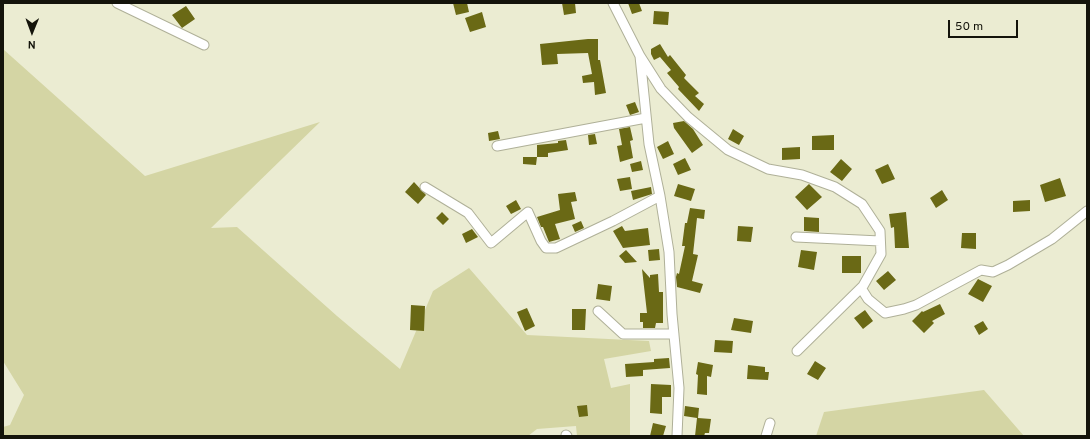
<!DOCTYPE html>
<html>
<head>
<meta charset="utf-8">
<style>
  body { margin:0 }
  #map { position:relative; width:1090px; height:439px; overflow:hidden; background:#ebecd2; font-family:Overpass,sans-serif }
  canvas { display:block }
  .frame { position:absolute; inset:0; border:4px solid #14140b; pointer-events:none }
  .north { position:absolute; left:12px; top:12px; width:40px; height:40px; -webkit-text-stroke:3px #ebecd2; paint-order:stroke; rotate:181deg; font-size:11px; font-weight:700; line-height:16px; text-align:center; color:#14140b }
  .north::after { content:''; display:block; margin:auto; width:14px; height:18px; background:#14140b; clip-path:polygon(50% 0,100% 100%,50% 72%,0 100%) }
  .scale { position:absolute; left:948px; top:20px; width:70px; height:18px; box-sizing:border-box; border:2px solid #14140b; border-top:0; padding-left:5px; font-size:12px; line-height:14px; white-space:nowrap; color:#14140b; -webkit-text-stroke:3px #ebecd2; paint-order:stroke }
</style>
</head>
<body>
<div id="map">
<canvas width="1090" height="439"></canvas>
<div class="frame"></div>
<div class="north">N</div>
<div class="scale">50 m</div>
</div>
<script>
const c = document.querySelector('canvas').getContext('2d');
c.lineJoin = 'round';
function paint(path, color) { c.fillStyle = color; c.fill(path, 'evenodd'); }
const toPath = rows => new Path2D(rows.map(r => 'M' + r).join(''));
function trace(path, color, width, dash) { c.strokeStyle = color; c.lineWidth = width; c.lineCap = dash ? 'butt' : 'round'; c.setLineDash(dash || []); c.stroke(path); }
paint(toPath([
  [3,49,145,176,320,122,211,228,237,227,337,316,400,369,433,291,469,268,527,335,649,341,651,351,604,359,611,388,630,384,630,436,577,436,576,426,537,429,528,436,3,436,3,427,10,425,24,395,3,361],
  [984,390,1024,436,816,436,824,412]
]), '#d4d5a4');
paint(toPath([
  [453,3,467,3,469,12,456,15],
  [562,3,575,3,576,13,564,15],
  [628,3,639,3,642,11,632,14],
  [186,6,195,19,182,28,172,15],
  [654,11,669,12,668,25,653,24],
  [482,12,486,27,470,32,465,18],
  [588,39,598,39,598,60,600,60,606,93,595,95,594,82,583,83,582,76,592,74,588,53,557,54,558,64,542,65,540,44],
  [660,44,668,57,670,55,686,75,684,78,699,93,695,96,704,104,699,111,678,89,679,87,667,73,671,70,660,57,654,60,651,54,651,49],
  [635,102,639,112,630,115,626,105],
  [684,121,693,129,703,145,692,153,674,128,673,123],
  [630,127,633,140,630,141,633,158,620,162,617,146,622,145,619,129],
  [733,129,744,136,739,145,728,139],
  [498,131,500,139,489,141,488,133],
  [595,134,597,144,589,145,588,135],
  [834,135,834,150,812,150,812,136],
  [566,140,568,150,548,153,548,157,537,157,537,145,558,143,558,141],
  [668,141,674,154,663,159,657,147],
  [800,147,800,159,782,160,782,148],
  [523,157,537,157,536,165,523,164],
  [685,158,691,170,678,175,673,164],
  [841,159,852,169,842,181,830,172],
  [641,161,643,170,632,172,630,164],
  [888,164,895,179,882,184,875,170],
  [630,177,632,189,620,191,617,179],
  [1060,178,1066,196,1045,202,1040,185],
  [414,182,426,195,418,204,405,192],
  [678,184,695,189,691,201,674,196],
  [809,184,822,197,807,210,795,197],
  [651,187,652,194,633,200,631,191],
  [942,190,948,200,936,208,930,198],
  [575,192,577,201,571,202,575,219,555,224,560,239,549,242,543,227,541,227,537,217,560,210,558,194],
  [516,200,521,209,511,214,506,206],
  [1030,200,1030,211,1013,212,1013,201],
  [690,208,705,210,704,219,697,218,693,254,698,255,692,281,703,284,700,293,677,287,676,277,677,273,679,274,685,246,682,246,685,223,687,223],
  [442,212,449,219,443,225,436,218],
  [906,212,909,248,895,248,894,227,891,228,889,214],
  [804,217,819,218,819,232,804,231],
  [581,221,584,228,575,232,572,225],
  [622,226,625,231,648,228,650,245,623,248,613,231],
  [738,226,753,227,751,242,737,241],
  [472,229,478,237,466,243,462,234],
  [962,233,976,233,976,249,961,248],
  [659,249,660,260,649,261,648,250],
  [626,250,637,262,625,263,619,256],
  [801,250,817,252,814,270,798,267],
  [842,256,861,256,861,273,842,273],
  [642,269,650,278,650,275,658,274,659,292,663,292,663,323,656,323,655,328,643,328,643,322,640,322,640,313,647,313],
  [888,271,896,280,884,290,876,281],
  [978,279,992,286,983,302,968,294],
  [598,284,612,286,610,301,596,299],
  [940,304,945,314,932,321,934,323,924,333,912,321,922,311,923,312],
  [411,305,425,306,424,331,410,330],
  [527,308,535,326,525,331,517,312],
  [572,309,586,309,585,330,572,330],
  [865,310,873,321,863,329,854,318],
  [734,318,753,321,751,333,731,330],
  [983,321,988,329,979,335,974,326],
  [715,340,733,341,732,353,714,352],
  [669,358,670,368,643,370,643,376,626,377,625,364,654,362,654,359],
  [815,361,826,368,818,380,807,374],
  [698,362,713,365,711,377,707,376,707,395,697,394,698,375,696,374],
  [748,365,765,367,765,372,769,372,768,380,747,379],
  [651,384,671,385,671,397,662,397,662,414,650,413],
  [587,405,588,416,579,417,577,406],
  [685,406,699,408,698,418,711,419,709,433,705,433,704,436,695,436,697,418,684,416],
  [653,423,666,426,663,436,650,436]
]), '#6a6915');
const street = toPath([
  [117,3,204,45],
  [613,3,640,56,649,144,660,196,669,252,672,314,679,388,677,436],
  [640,56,661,89,688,117,728,150,768,169,802,175,835,187,862,204,880,231,881,254,863,286,797,351],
  [497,146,646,118],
  [425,187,468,213,491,243,528,212,541,241,546,248,556,248,613,221,660,196],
  [796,237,880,241],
  [861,288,868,299,885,313,904,309,916,305,981,270,993,272,1008,265,1052,239,1087,211],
  [598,311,623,334,674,334],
  [566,435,567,436],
  [766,436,770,423]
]);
trace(street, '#afb098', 11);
trace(street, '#fff', 9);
</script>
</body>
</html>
